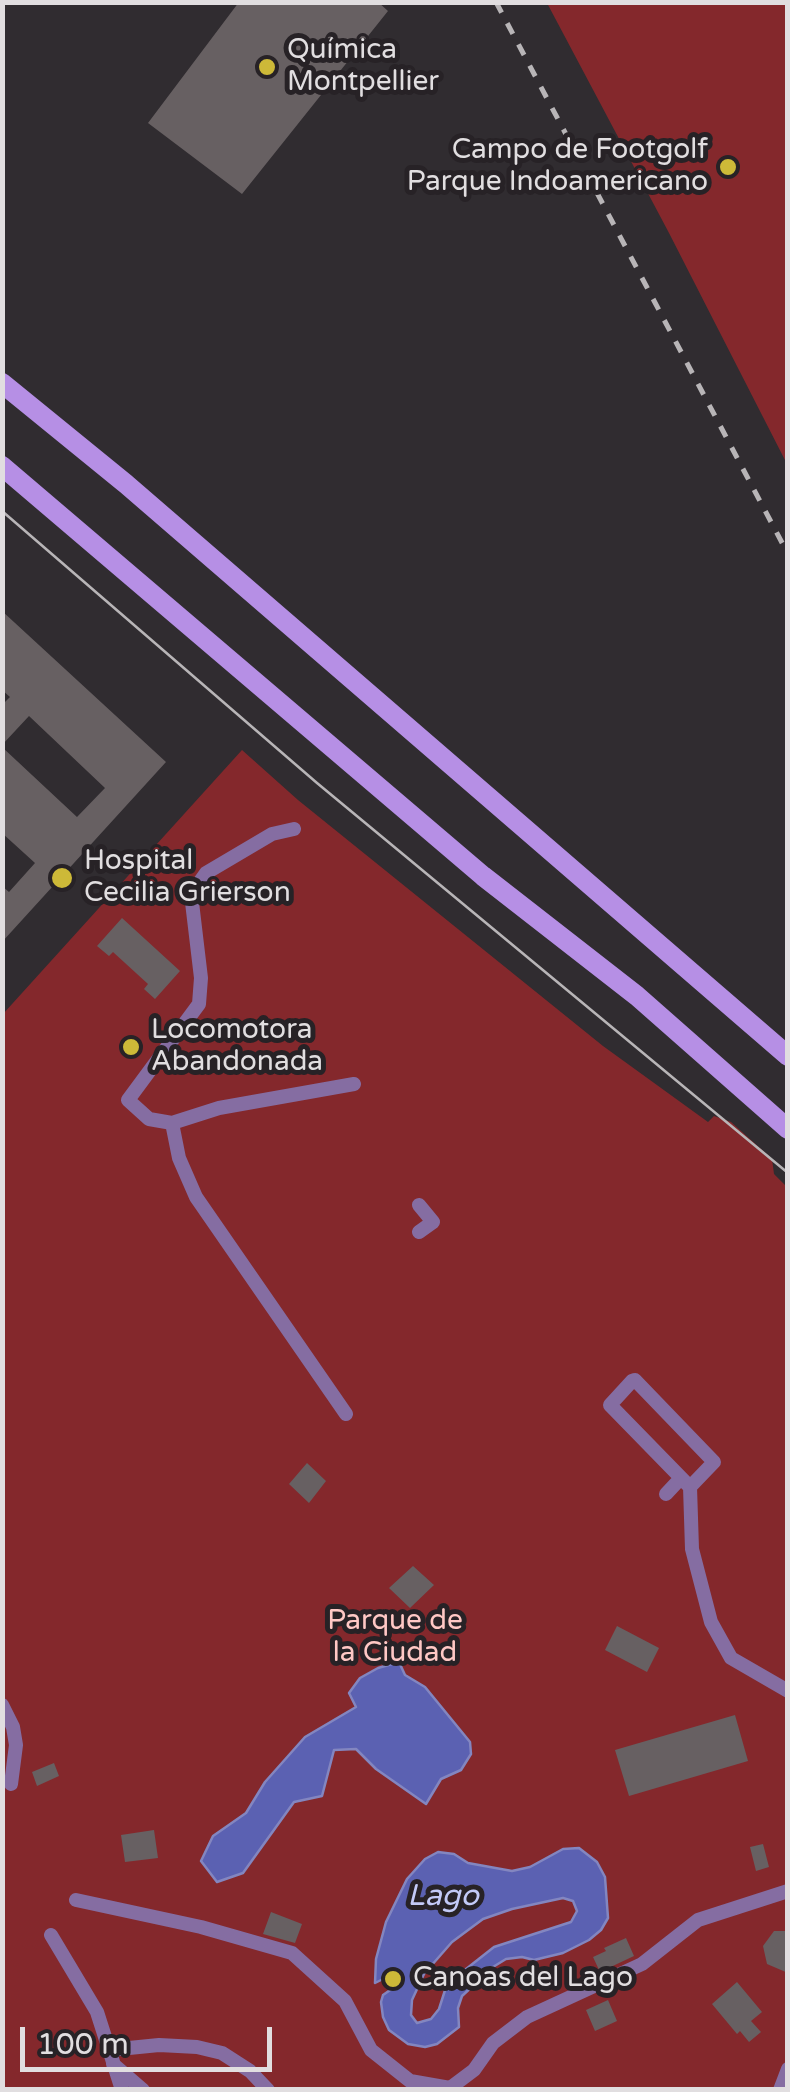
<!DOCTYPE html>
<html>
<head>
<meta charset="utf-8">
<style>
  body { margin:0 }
  #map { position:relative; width:790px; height:2092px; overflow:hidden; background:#302c30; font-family:"Varela Round",sans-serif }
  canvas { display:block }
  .frame { position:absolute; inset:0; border:5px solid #e1dee0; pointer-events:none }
  .scale { position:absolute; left:20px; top:2027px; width:252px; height:45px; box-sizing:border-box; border:5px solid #e1dee0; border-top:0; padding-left:12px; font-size:30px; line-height:35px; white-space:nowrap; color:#e1dee0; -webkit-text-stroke:8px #272226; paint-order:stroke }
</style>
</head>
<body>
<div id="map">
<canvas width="790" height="2092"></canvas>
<div class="frame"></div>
<div class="scale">100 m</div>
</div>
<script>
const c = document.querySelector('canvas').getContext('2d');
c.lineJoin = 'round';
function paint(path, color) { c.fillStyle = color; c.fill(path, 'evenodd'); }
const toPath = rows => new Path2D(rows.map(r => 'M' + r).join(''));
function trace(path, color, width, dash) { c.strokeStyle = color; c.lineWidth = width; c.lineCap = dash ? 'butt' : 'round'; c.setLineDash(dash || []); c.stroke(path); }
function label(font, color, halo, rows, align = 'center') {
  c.font = font + ' "Varela Round",sans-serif'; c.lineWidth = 10; c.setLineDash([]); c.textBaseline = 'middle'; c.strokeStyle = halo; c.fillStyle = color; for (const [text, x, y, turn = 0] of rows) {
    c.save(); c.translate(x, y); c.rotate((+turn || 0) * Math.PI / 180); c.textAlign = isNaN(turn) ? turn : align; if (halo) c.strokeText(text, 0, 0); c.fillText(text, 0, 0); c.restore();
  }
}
paint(toPath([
  [547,3,787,3,787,464,669,233],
  [242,750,298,800,603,1046,708,1122,714,1116,731,1122,772,1159,774,1174,787,1187,787,2089,3,2089,3,1014]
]), '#84282c');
const water = toPath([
  [399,1662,405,1675,425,1687,470,1742,471,1754,461,1770,441,1779,426,1804,376,1769,356,1749,334,1750,322,1796,294,1802,243,1873,217,1882,201,1861,213,1836,246,1813,265,1782,305,1737,356,1707,349,1693,360,1678,378,1668,399,1662],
  [579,1848,597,1862,605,1877,608,1918,601,1930,589,1940,563,1953,534,1960,522,1957,506,1959,493,1967,462,1996,458,2008,459,2027,437,2044,425,2047,408,2044,389,2030,383,2017,381,2002,383,1995,396,1986,398,1980,389,1976,375,1983,376,1959,386,1922,407,1879,425,1859,438,1852,454,1854,468,1863,512,1871,530,1867,563,1849,579,1848],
  [563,1898,573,1901,577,1911,571,1922,494,1947,447,1984,439,2009,431,2019,417,2023,411,2015,412,2000,424,1974,452,1942,483,1919,512,1909,563,1898]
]);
paint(water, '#5b61b2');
trace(water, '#8386c0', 2.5);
paint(toPath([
  [239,2,378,2,388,11,242,194,148,123],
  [2,611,166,762,2,942,2,886,9,892,35,863,2,833,2,747,77,817,105,788,29,716,2,745,2,705,10,697,2,690],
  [122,918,180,971,155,999,144,989,148,984,113,952,109,956,97,946],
  [307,1463,326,1481,309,1503,289,1484],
  [413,1566,434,1585,410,1608,389,1588],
  [617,1626,659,1648,647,1672,605,1650],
  [735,1715,748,1761,629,1796,615,1750],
  [54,1763,59,1776,37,1786,32,1772],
  [154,1830,158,1858,125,1862,121,1835],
  [763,1844,769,1867,756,1871,750,1847],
  [271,1912,302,1924,295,1943,263,1934],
  [774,1931,788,1931,788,1973,767,1964,763,1946],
  [626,1938,634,1956,600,1972,593,1957,606,1951,604,1948],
  [737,1982,762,2012,751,2021,761,2032,749,2042,740,2031,737,2034,712,2004],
  [608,2000,617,2021,595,2031,586,2010]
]), '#676062');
trace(toPath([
  [294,829,272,834,206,873,191,894,201,978,199,1004,128,1100,149,1119,172,1123,219,1108,354,1084],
  [172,1123,179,1158,196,1197,346,1414],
  [419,1205,433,1222,419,1232],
  [690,1487,714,1462,635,1380,632,1381,610,1405,690,1487,692,1549,711,1622,731,1658,788,1691],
  [666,1494,680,1479],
  [2,1705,13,1727,16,1745,11,1784],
  [76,1900,201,1927,292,1953,345,2001,371,2050,410,2081,450,2088,474,2070,493,2043,527,2017,642,1964,698,1920,788,1891],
  [51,1935,97,2012,122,2090],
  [109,2050,159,2045,197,2047,222,2053,250,2071,268,2090],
  [113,2064,143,2090],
  [780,2090,788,2069]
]), '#856da2', 14);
trace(toPath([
  [2,383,126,484,788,1056],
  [2,466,483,876,637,996,788,1129]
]), '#b68fe5', 20);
trace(toPath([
  [2,511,317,783,788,1173]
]), '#b8b5b7', 2.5);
trace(toPath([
  [496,2,788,554]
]), '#b8b5b7', 5, [12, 12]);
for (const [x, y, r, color] of [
  [267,67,10,"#cdb938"],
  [728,167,10,"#cdb938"],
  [62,878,12,"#cdb938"],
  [131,1047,10,"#cdb938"],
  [393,1979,10,"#cdb938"]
]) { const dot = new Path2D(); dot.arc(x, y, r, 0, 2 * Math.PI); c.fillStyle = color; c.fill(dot); trace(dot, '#272226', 4); }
label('28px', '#e1dee0', '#272226', [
  ["Química",287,51],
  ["Montpellier",287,83],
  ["Campo de Footgolf",708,151,"right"],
  ["Parque Indoamericano",708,183,"right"],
  ["Hospital",84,862],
  ["Cecilia Grierson",84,894],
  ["Locomotora",151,1031],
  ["Abandonada",151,1063],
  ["Canoas del Lago",413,1979]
], 'left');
label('28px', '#ffc8c5', '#272226', [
  ["Parque de",395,1622],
  ["la Ciudad",395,1654]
]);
label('italic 30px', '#c3caf7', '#272226', [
  ["Lago",443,1897]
]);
</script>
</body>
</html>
